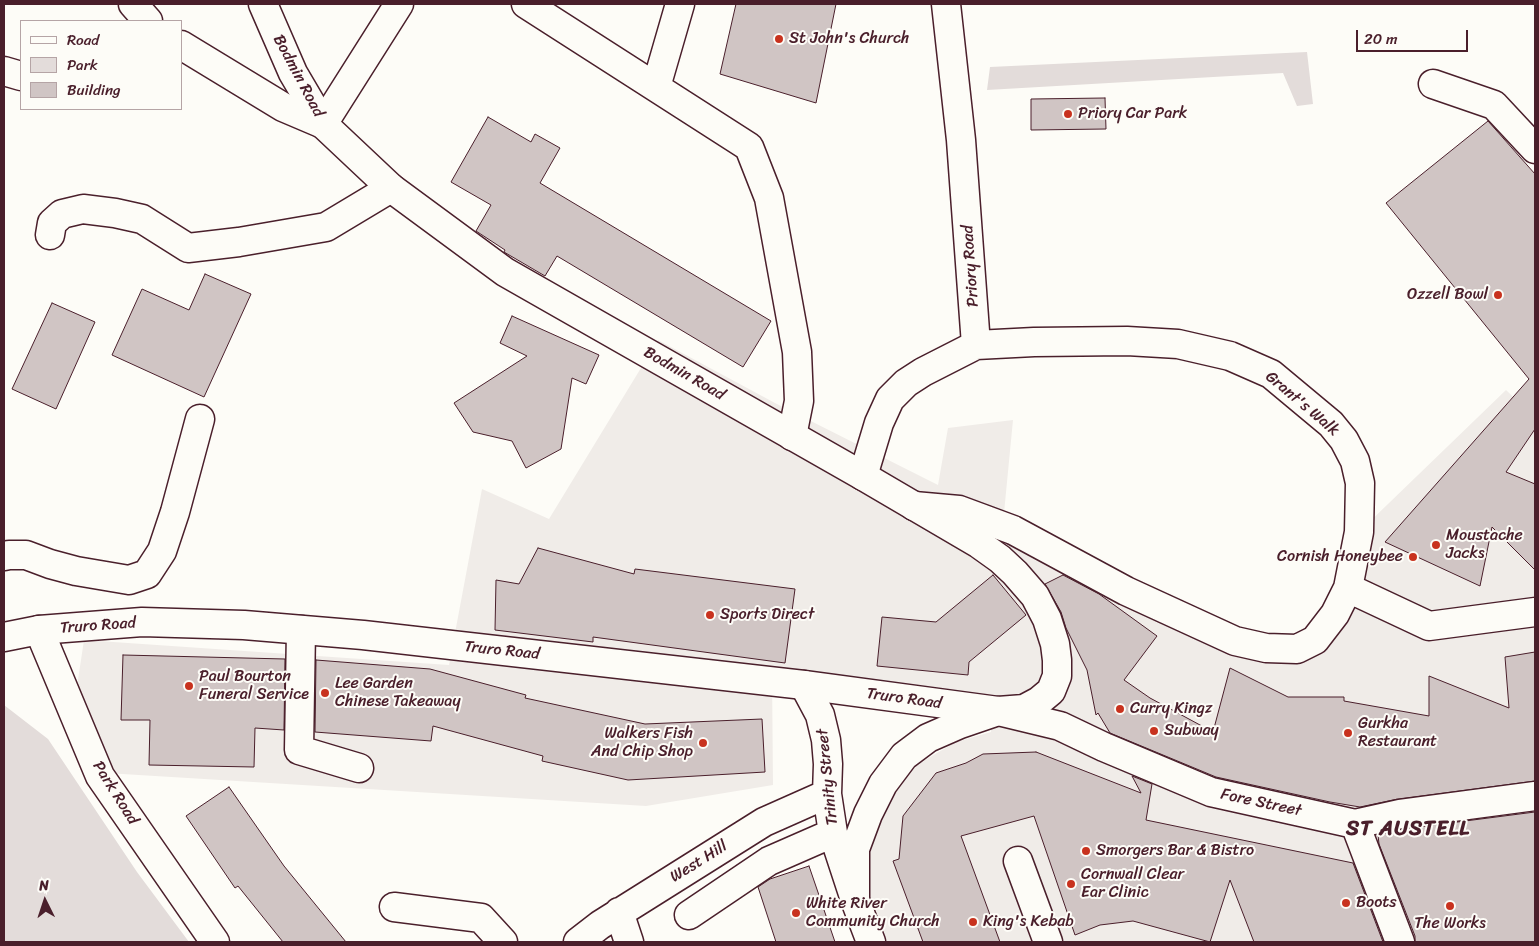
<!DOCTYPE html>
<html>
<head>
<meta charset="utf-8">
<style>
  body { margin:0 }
  #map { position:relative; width:1539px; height:946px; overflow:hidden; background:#fdfcf7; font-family:Sriracha,sans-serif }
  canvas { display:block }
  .frame { position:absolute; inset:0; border:5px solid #4a1f2b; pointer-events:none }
  .legend { position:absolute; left:20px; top:20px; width:162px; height:90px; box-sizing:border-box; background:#fdfcf7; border:1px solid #b5a4a5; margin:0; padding:6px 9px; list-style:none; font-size:15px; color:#4a1f2b }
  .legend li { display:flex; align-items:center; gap:10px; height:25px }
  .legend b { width:25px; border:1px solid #b5a4a5 }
  .north { position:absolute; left:20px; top:876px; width:50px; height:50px; -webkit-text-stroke:4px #fdfcf7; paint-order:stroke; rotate:356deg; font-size:14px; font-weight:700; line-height:20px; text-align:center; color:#4a1f2b }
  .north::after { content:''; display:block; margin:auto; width:18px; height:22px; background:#4a1f2b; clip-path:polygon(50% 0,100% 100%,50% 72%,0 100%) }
  .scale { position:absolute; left:1356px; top:30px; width:112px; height:22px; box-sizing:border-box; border:2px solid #4a1f2b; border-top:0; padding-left:6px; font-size:15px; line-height:18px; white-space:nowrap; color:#4a1f2b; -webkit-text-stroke:4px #fdfcf7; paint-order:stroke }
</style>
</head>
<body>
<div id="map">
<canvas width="1539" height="946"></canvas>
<div class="frame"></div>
<ul class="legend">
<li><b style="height:6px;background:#fdfcf7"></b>Road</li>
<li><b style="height:14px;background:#e3dcda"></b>Park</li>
<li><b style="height:14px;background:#d0c5c4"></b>Building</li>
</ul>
<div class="north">N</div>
<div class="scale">20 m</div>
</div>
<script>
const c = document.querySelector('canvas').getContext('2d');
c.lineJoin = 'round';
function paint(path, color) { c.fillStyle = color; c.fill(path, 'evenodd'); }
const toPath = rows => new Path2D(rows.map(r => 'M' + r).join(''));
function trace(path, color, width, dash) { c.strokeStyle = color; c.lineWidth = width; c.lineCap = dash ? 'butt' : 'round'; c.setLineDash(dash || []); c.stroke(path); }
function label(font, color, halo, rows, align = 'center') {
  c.font = font + ' Sriracha,sans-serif'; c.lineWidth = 4; c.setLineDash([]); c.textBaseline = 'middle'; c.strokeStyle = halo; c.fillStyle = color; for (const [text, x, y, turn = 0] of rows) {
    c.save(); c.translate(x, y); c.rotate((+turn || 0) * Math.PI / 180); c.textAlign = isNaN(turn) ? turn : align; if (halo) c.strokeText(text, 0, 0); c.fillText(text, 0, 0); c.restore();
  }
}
paint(toPath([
  [658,340,775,403,938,485,948,428,1013,420,1004,513,1240,638,1315,640,1359,532,1506,390,1535,418,1535,942,882,942,866,894,861,865,888,796,918,764,956,742,991,732,992,702,772,673,773,785,646,806,106,773,76,693,84,640,449,665,482,489,549,519]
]), '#f0ece8');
paint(toPath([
  [1307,52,1313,104,1297,106,1283,73,987,90,990,67],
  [4,705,48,739,137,872,189,942,4,942]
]), '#e3dcda');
const building = toPath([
  [736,4,836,4,816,103,720,74,736,4],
  [1105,98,1106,129,1031,130,1031,99,1105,98],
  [488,117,531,142,535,134,560,148,540,183,771,321,743,367,557,256,545,276,504,252,505,250,476,231,491,205,451,182,488,117],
  [1488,121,1535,174,1535,429,1506,472,1535,484,1535,570,1492,527,1480,586,1385,542,1529,379,1386,203,1488,121],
  [205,274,251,294,204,397,112,355,142,289,189,310,205,274],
  [52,303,95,322,56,409,12,389,52,303],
  [512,316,599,355,586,384,572,378,561,449,526,468,512,441,473,432,454,403,527,356,500,343,512,316],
  [538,548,634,574,635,569,795,589,785,663,593,637,593,642,495,630,496,580,519,584,538,548],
  [993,575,1026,615,969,662,968,675,877,666,882,617,936,622,993,575],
  [1063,575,1099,594,1157,636,1124,680,1150,698,1213,732,1230,668,1288,697,1344,697,1344,701,1429,716,1429,676,1509,708,1505,657,1535,652,1535,781,1398,799,1360,807,1330,802,1216,777,1110,733,1098,713,1096,715,1087,670,1066,628,1061,612,1045,584,1063,575],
  [123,655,285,659,284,730,255,728,254,767,149,765,150,720,121,720,123,655],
  [316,660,430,669,526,695,525,698,645,724,762,719,765,772,628,780,542,761,543,756,433,726,431,741,315,732,316,660],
  [1036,752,1141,793,1132,776,1152,784,1146,820,1353,863,1383,942,1254,942,1230,880,1210,942,1133,921,1100,925,1075,935,1034,816,961,836,1000,942,923,942,893,861,899,859,903,816,936,773,966,763,983,754,1036,752],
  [229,787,284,866,346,942,283,942,238,886,235,888,186,816,229,787],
  [1535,812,1535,942,1415,942,1415,936,1379,844,1378,835,1403,829,1535,812],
  [809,866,835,942,776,942,758,887,770,879,809,866]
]);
paint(building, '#d0c5c4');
trace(building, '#4a1f2b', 1);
const minor = toPath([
  [133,4,148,21],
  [526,4,749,147,769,198,797,352,799,401,792,436],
  [946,4,961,140,976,345],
  [181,45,283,107,323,124,399,4],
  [4,71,21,76],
  [1433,84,1494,105,1535,149],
  [656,87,680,4],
  [50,235,52,223,62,214,83,209,115,213,142,219,188,248,239,242,326,227,391,188],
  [863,476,879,423,890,399,906,383,923,372,976,345,1034,342,1127,341,1178,344,1230,356,1271,374,1331,424,1344,440,1355,461,1360,483,1359,532,1348,588,1335,614,1315,640,1297,649,1266,648,1235,641,1126,591,1013,530,959,510,914,506],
  [4,556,9,555,26,555,50,564,76,571,129,580,147,574,162,551,175,512,200,419],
  [1348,588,1429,626,1535,612],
  [39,630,100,776,215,942],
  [301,630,299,750,359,768],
  [804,685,820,715,826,740,828,764,827,794,833,833,855,900,871,942],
  [1355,824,1400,942],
  [1018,861,1048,942],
  [855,900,855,849,868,814,883,784,904,756,928,738,960,724,998,711,1060,726,1104,747,1211,792,1355,824,1400,814,1535,796],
  [394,907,481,918,503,942],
  [619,912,629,942],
  [689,915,769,861,833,833],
  [578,942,600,925,764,822,827,794]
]);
const major = toPath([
  [4,637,39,630,142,622,244,625,363,635,804,685,998,711,1024,709,1039,701,1051,691,1057,676,1057,660,1055,644,1047,619,1035,596,1015,573,1000,559,979,544,863,476,505,272,391,188,323,124,293,73,263,4]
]);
trace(minor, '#4a1f2b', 31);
trace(major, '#4a1f2b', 31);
trace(minor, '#fdfcf7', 28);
trace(major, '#fdfcf7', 28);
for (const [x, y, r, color] of [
  [779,39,5,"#c8321e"],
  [1068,114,5,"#c8321e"],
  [1498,295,5,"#c8321e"],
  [1436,545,5,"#c8321e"],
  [1413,557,5,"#c8321e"],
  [710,615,5,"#c8321e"],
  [189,686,5,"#c8321e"],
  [325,693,5,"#c8321e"],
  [1120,709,5,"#c8321e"],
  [1154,731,5,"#c8321e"],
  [1348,733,5,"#c8321e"],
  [703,743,5,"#c8321e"],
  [1086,851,5,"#c8321e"],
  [1071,884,5,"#c8321e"],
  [1346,903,5,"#c8321e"],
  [1450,906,5,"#c8321e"],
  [796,913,5,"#c8321e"],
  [973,922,5,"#c8321e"]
]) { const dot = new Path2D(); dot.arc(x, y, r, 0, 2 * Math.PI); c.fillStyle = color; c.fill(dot); trace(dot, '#fdfcf7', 2); }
label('16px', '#4a1f2b', '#fdfcf7', [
  ["St John's Church",789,39],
  ["Priory Car Park",1078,114],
  ["Ozzell Bowl",1488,295,"right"],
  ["Moustache",1446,536],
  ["Jacks",1446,554],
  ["Cornish Honeybee",1403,557,"right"],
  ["Sports Direct",720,615],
  ["Paul Bourton",199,677],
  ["Funeral Service",199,695],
  ["Lee Garden",335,684],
  ["Chinese Takeaway",335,702],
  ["Curry Kingz",1130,709],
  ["Gurkha",1358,724],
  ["Restaurant",1358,742],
  ["Subway",1164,731],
  ["Walkers Fish",693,734,"right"],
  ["And Chip Shop",693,752,"right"],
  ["Smorgers Bar & Bistro",1096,851],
  ["Cornwall Clear",1081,875],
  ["Ear Clinic",1081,893],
  ["Boots",1356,903],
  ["White River",806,904],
  ["Community Church",806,922],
  ["King's Kebab",983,922],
  ["The Works",1450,924,"center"]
], 'left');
label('16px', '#4a1f2b', '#fdfcf7', [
  ["Bodmin Road",298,76,62],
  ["Priory Road",971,266,-94],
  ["Bodmin Road",684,374,30],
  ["Grant's Walk",1302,404,40],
  ["Truro Road",98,626,-4],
  ["Truro Road",502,651,6],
  ["Truro Road",904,699,8],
  ["Trinity Street",828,777,-96],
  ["Park Road",115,793,58],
  ["Fore Street",1261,803,12],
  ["West Hill",699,862,-32]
]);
c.letterSpacing = '1px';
label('bold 21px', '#4a1f2b', '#fdfcf7', [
  ["ST AUSTELL",1408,830]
]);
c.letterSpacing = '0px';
</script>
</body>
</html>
